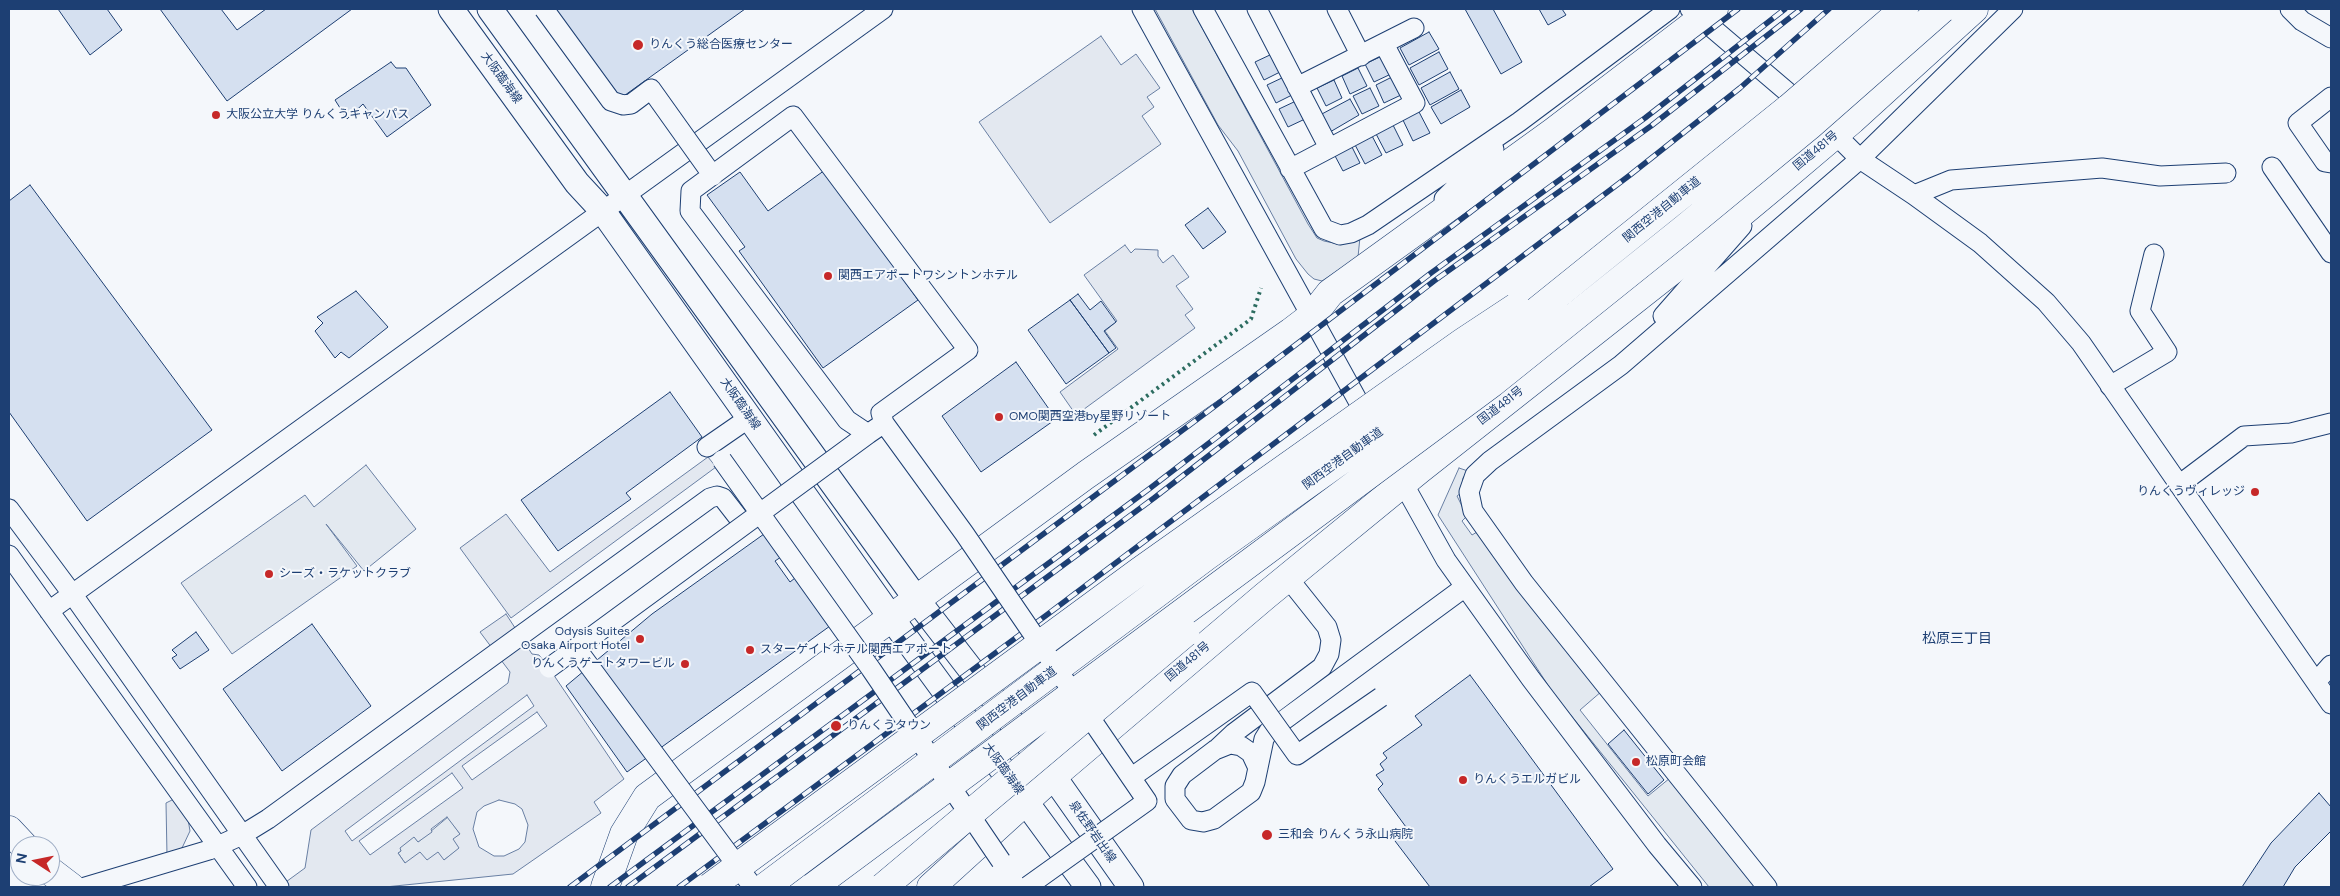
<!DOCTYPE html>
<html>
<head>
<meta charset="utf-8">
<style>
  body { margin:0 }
  #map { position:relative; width:2340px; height:896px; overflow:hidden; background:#f4f7fb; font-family:"DM Sans",sans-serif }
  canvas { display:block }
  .frame { position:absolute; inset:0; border:10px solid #1d3f73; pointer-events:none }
  .north { position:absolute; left:10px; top:836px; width:50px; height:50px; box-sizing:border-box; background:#f4f7fb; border:1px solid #9eadc5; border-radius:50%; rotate:281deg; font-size:14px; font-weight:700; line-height:20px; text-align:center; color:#1d3f73 }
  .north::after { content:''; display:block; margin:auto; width:18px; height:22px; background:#c62828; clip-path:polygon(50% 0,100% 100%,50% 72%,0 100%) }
</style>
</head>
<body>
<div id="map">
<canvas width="2340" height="896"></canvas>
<div class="frame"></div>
<div class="north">N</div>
</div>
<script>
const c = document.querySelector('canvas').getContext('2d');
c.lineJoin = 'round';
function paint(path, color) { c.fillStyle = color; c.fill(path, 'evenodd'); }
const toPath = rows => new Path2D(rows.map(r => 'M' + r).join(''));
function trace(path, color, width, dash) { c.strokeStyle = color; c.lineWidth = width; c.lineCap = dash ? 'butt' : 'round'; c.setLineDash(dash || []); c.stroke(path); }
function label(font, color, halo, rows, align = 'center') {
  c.font = font + ' "DM Sans","Noto Sans JP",sans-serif'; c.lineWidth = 4; c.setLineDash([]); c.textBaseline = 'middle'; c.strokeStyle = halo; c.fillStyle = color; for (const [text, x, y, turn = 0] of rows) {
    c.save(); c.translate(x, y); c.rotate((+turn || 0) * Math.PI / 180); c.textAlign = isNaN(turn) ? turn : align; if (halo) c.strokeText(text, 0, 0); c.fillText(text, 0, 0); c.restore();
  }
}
const green = toPath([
  [1155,9,1192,9,1308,224,1317,238,1324,241,1338,244,1360,237,1358,257,1322,281,1314,279,1308,274,1296,259,1238,151,1218,125,1155,9],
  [366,465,416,529,364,571,326,524,357,566,232,654,181,583,305,495,314,507,366,465],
  [1459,468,1468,471,1463,478,1461,493,1457,496,1467,516,1462,521,1472,535,1477,532,1602,691,1580,710,1648,796,1670,778,1757,887,1709,887,1553,693,1438,515,1459,468],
  [448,817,460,834,460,848,444,860,405,863,398,853,401,851,399,848,414,836,418,842,448,817]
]);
paint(green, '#e3e9f0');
trace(green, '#687fa3', 1);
const parking = toPath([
  [1101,36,1121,65,1136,54,1160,88,1147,97,1154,107,1142,116,1161,144,1050,223,979,122,1101,36],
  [1125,245,1131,253,1135,249,1158,250,1158,256,1163,263,1173,255,1189,277,1176,286,1193,309,1185,315,1195,328,1076,415,1060,392,1118,349,1105,331,1117,321,1084,275,1125,245],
  [708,457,716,467,511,618,460,548,506,514,550,572,708,457],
  [506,614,532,654,539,655,549,668,624,779,594,802,601,813,513,874,385,887,279,887,305,868,311,830,508,683,510,672,480,632,506,614],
  [527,695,534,706,352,841,345,831,527,695],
  [537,712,547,726,472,780,462,766,537,712],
  [452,773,463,788,370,855,359,841,452,773],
  [499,800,515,804,522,809,528,825,525,842,519,849,504,856,494,856,479,847,473,829,477,812,484,806,499,800],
  [447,817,460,834,453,839,459,848,444,860,438,852,427,860,420,852,405,863,398,853,401,851,400,848,414,837,418,842,432,832,431,829,447,817],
  [174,799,188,819,190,831,182,848,167,856,166,803,174,799]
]);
paint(parking, '#e3e8f0');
trace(parking, '#687fa3', 1);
const building = toPath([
  [58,9,107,9,122,30,90,55,58,9],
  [160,9,221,9,237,30,266,9,352,9,227,101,160,9],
  [554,9,745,9,621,98,554,9],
  [1465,9,1493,9,1522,62,1501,74,1465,9],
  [1539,9,1562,9,1566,15,1548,25,1539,9],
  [1429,32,1439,49,1409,65,1400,48,1429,32],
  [1439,52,1448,69,1419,85,1410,68,1439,52],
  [1272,54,1280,72,1264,80,1255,62,1272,54],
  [1382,56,1391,74,1374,82,1365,64,1382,56],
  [391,62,396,68,406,68,431,105,387,137,363,104,347,119,335,100,391,62],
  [1358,68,1367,86,1350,94,1342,76,1358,68],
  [1450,72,1459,89,1430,105,1421,88,1450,72],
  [1284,77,1292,95,1276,103,1267,85,1284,77],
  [1392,77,1401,95,1384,103,1376,85,1392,77],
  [1334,80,1342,98,1326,106,1317,88,1334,80],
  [1370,88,1379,106,1362,114,1353,96,1370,88],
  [1461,90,1470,107,1441,124,1431,107,1461,90],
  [1350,99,1359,115,1330,132,1320,115,1350,99],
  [1296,101,1305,119,1288,127,1279,109,1296,101],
  [1418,110,1430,133,1413,141,1402,118,1418,110],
  [1391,121,1403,145,1386,153,1374,130,1391,121],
  [1370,132,1382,155,1365,164,1353,141,1370,132],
  [1351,145,1360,163,1343,171,1334,154,1351,145],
  [825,170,918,300,823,368,739,251,745,247,707,195,740,172,768,211,825,170],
  [30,185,212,430,87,521,9,412,9,201,30,185],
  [1208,208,1226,232,1203,249,1185,225,1208,208],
  [356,291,388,327,349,358,341,352,335,358,315,331,323,323,317,317,356,291],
  [1078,294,1090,310,1101,301,1116,322,1104,331,1116,348,1109,353,1070,300,1078,294],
  [1070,300,1109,353,1066,384,1028,330,1070,300],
  [1016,362,1056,419,981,472,942,416,1016,362],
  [670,392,702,437,626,493,631,499,558,551,521,500,670,392],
  [764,534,781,557,775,561,790,582,795,578,830,626,627,772,566,686,652,614,764,534],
  [312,624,371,706,282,771,223,689,312,624],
  [196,632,209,650,180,669,172,658,177,655,172,650,196,632],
  [1470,675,1613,869,1589,887,1430,887,1392,837,1406,827,1378,789,1383,784,1376,775,1384,770,1380,764,1387,758,1383,753,1422,725,1415,716,1470,675],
  [1624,730,1664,780,1648,794,1608,744,1624,730],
  [2319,793,2331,807,2331,831,2295,867,2283,887,2242,887,2271,843,2319,793]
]);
paint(building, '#d5e0f0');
trace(building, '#1d3f73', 1);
const minor = toPath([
  [1142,9,1369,421],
  [1203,9,1324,229,1340,235,1351,233,1368,225,1519,122,1670,9],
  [1257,9,1329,148],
  [1337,9,1361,56],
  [1690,9,1805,107],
  [2290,9,2302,21,2331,38],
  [1297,87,1414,28],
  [2331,97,2298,123,2325,162,2331,163],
  [1828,127,1860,159,1914,195,1980,243,2046,302,2081,343,2331,704],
  [2272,167,2331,253],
  [1290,169,1415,103,1384,44],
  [1914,195,1951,180,2102,168,2160,176,2226,173],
  [1444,199,1494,149],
  [1663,316,1742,226],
  [2110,386,2167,352,2140,311,2154,254],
  [707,447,749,418],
  [1398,474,1446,560,1531,679,1657,845,1692,887],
  [2179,485,2244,436,2291,433,2331,423],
  [9,509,73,595,279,887],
  [9,555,247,887],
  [49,611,883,9],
  [2316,682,2331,665],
  [1218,748,1234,733,1322,667,1329,654,1331,640,1327,627,1288,578],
  [1258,768,1251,753,1241,746,1230,744,1215,750,1182,775,1175,786,1175,799,1191,820,1203,822,1214,819,1251,792,1255,782,1264,739,1269,731,1465,587],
  [85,887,209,850,242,835,268,819,710,498,717,496,723,498,737,516],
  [1767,887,1524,583,1473,511,1469,492,1475,475,1490,461,1621,365,1860,159,2013,9]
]);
const major = toPath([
  [451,9,577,183,602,210,892,619,1088,887],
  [490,9,917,600,1053,776,1131,887]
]);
const highway = toPath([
  [9,830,24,846],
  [50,871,71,887],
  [605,887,624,834,647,797,1086,475,1291,332,1312,316,1330,293,1553,132,1714,9],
  [931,887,1053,776,1265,596,1419,470,1685,260,1780,181,1852,120,1974,9]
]);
trace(minor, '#1d3f73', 21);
trace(major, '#1d3f73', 27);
trace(highway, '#1d3f73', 29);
trace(minor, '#f4f7fb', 19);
trace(major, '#f4f7fb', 25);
trace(highway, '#f4f7fb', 28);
const rail = toPath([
  [570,887,1219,403,1738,9],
  [610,887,1149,489,1431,273,1645,118,1785,9],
  [628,887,1154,498,1434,281,1651,126,1801,9],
  [679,887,1048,614,1630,175,1740,88,1829,9]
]);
trace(rail, '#1d3f73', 5.5);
trace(rail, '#f4f7fb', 4, [11]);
const minorBridge = toPath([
  [544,9,611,101,623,105,631,104,651,89,713,176],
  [884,423,881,413,968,350,793,116,691,191,690,211,847,420,868,434,884,423,964,533,1147,801,1028,886],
  [722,460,871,669,1001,861],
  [576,648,753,887],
  [549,668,868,434],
  [1132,777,1252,692,1297,755,1381,697]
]);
const highwayBridge = toPath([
  [710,887,1140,571,1463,342,1516,307],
  [765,887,1208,555,1435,393,1789,108,1904,9],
  [813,887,1492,383,1684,229,1809,126,1942,9],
  [883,887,1185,633]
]);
trace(minorBridge, '#1d3f73', 21, []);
trace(highwayBridge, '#1d3f73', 29, []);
trace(minorBridge, '#f4f7fb', 19);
trace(highwayBridge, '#f4f7fb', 28);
trace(toPath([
  [1094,435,1251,319,1261,288]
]), '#2c6c60', 4, [2.5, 4]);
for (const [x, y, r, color] of [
  [638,45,6,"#c62828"],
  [216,115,5,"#c62828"],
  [828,276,5,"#c62828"],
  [999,417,5,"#c62828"],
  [2255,492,5,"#c62828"],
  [269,574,5,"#c62828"],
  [640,639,5,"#c62828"],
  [750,650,5,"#c62828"],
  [685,664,5,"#c62828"],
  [836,726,6,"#c62828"],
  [1636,762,5,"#c62828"],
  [1463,780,5,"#c62828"],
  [1267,835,6,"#c62828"]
]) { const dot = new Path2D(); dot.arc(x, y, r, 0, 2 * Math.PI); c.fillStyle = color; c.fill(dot); trace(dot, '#f4f7fb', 2); }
label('12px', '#1d3f73', '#f4f7fb', [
  ["りんくう総合医療センター",649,45],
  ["大阪公立大学 りんくうキャンパス",226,115],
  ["関西エアポートワシントンホテル",838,276],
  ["OMO関西空港by星野リゾート",1009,417],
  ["りんくうヴィレッジ",2245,492,"right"],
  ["シーズ・ラケットクラブ",279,574],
  ["Odysis Suites",630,632,"right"],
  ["Osaka Airport Hotel",630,646,"right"],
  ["スターゲイトホテル関西エアポート",760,650],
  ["りんくうゲートタワービル",675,664,"right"],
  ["りんくうタウン",847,726],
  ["松原町会館",1646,762],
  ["りんくうエルガビル",1473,780],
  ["三和会 りんくう永山病院",1278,835]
], 'left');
label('12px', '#1d3f73', '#f4f7fb', [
  ["大阪臨海線",501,78,54],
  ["国道481号",1816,151,-40],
  ["関西空港自動車道",1662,210,-39],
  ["大阪臨海線",740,404,55],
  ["国道481号",1501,406,-38],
  ["関西空港自動車道",1343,459,-36],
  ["国道481号",1188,662,-40],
  ["関西空港自動車道",1017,699,-37],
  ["大阪臨海線",1003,769,54],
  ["泉佐野岩出線",1092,832,55]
]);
label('14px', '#1d3f73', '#f4f7fb', [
  ["松原三丁目",1957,639]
]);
</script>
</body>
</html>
